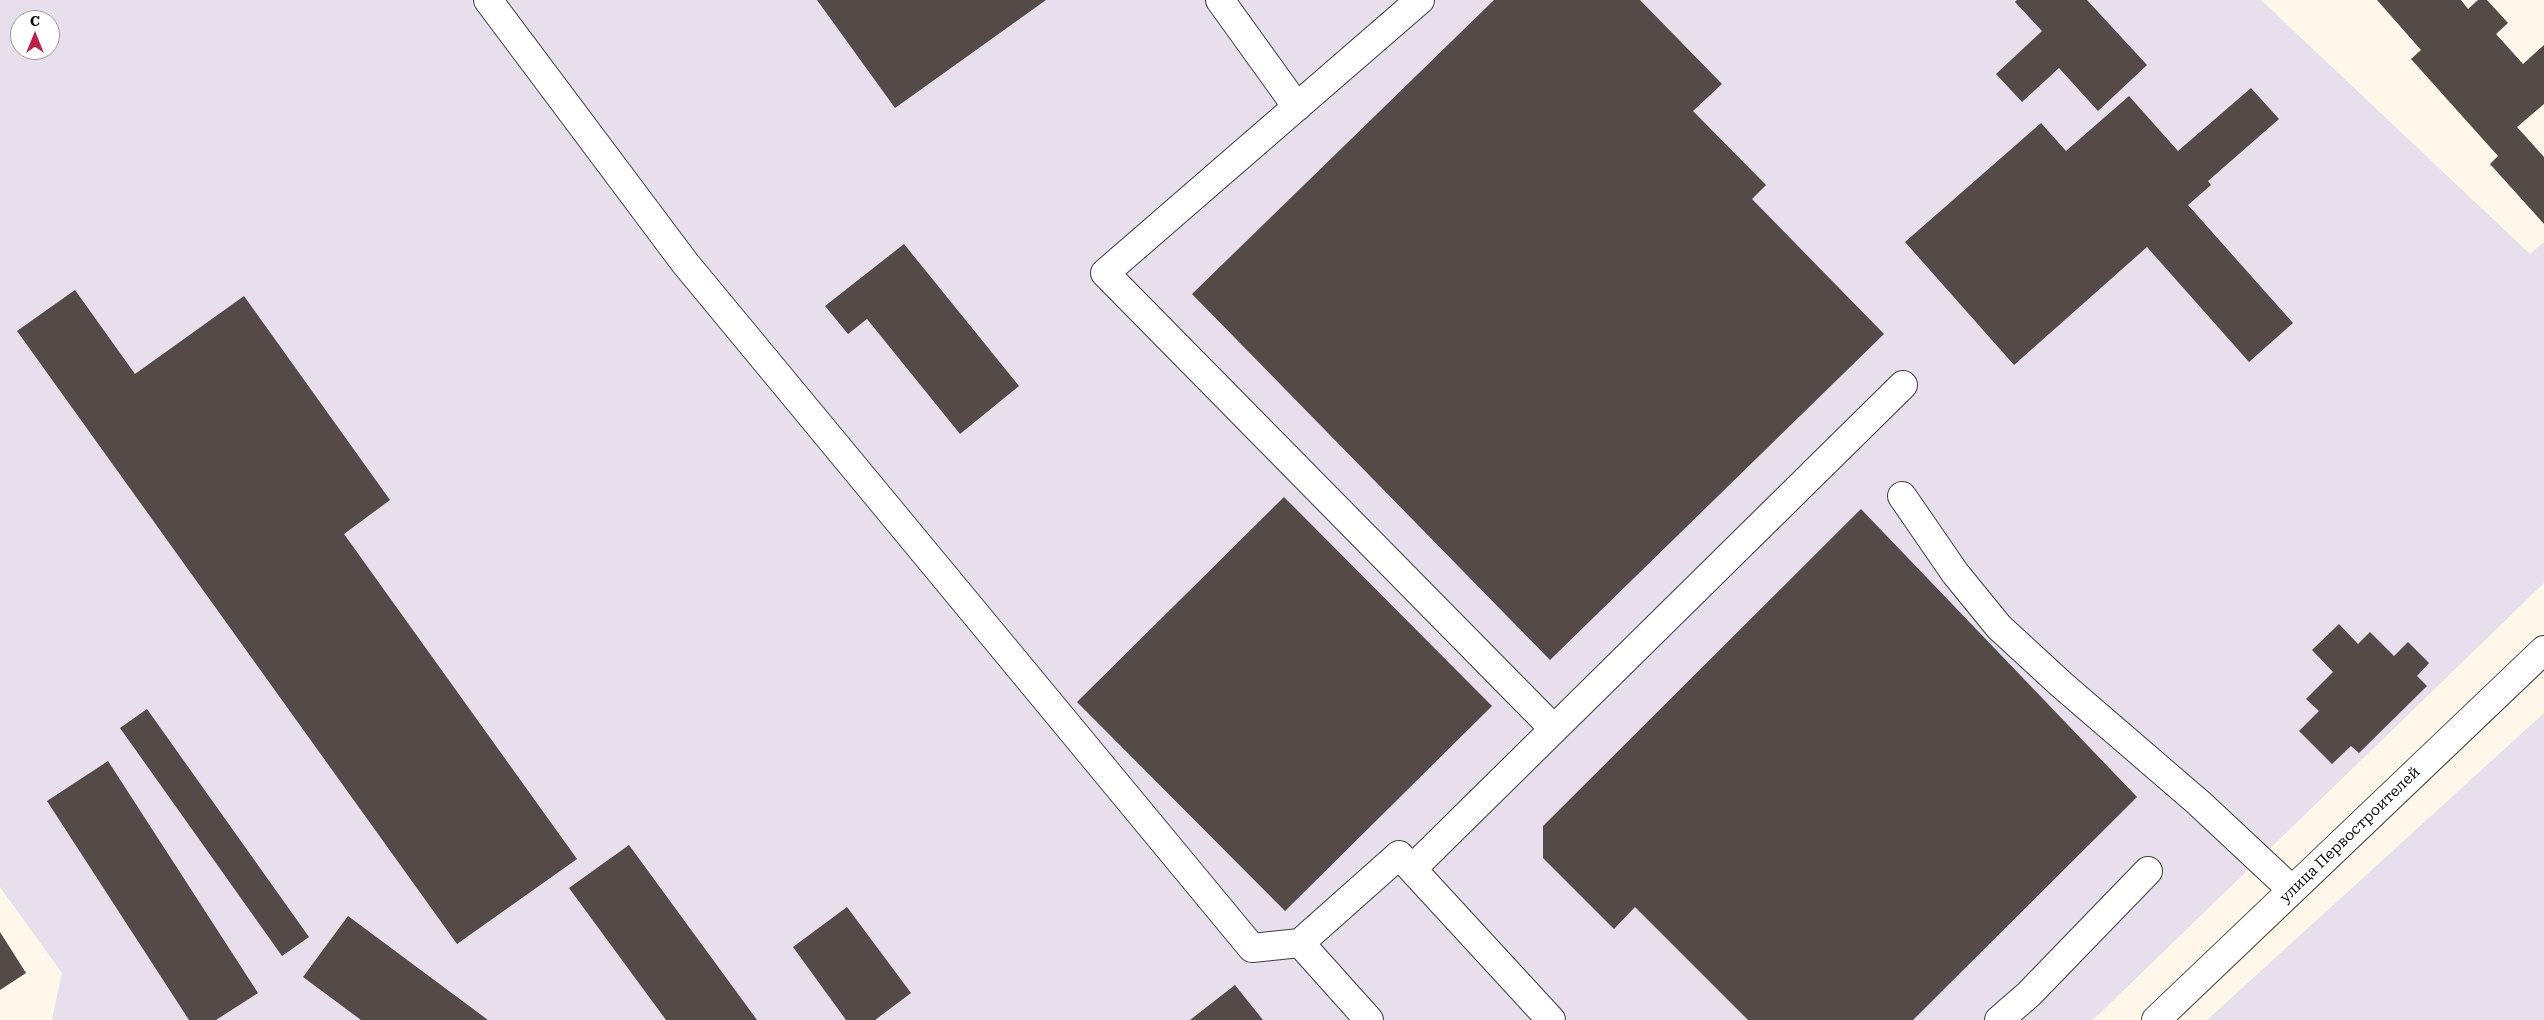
<!DOCTYPE html>
<html>
<head>
<meta charset="utf-8">
<style>
  body { margin:0 }
  #map { position:relative; width:2544px; height:1020px; overflow:hidden; background:#fff7ea; font-family:"Roboto Serif",serif }
  canvas { display:block }
  .north { position:absolute; left:10px; top:10px; width:50px; height:50px; box-sizing:border-box; background:#fff; border:1px solid #9d9d9d; border-radius:50%; rotate:0deg; font-size:14px; font-weight:700; line-height:20px; text-align:center; color:#0b0b0b }
  .north::after { content:''; display:block; margin:auto; width:18px; height:22px; background:#be2146; clip-path:polygon(50% 0,100% 100%,50% 72%,0 100%) }
</style>
</head>
<body>
<div id="map">
<canvas width="2544" height="1020"></canvas>
<div class="north">С</div>
</div>
<script>
const c = document.querySelector('canvas').getContext('2d');
c.lineJoin = 'round';
function paint(path, color) { c.fillStyle = color; c.fill(path, 'evenodd'); }
const toPath = rows => new Path2D(rows.map(r => 'M' + r).join(''));
function trace(path, color, width, dash) { c.strokeStyle = color; c.lineWidth = width; c.lineCap = dash ? 'butt' : 'round'; c.setLineDash(dash || []); c.stroke(path); }
function label(font, color, halo, rows, align = 'center') {
  c.font = font + ' "Roboto Serif",serif'; c.lineWidth = 5; c.setLineDash([]); c.textBaseline = 'middle'; c.strokeStyle = halo; c.fillStyle = color; for (const [text, x, y, turn = 0] of rows) {
    c.save(); c.translate(x, y); c.rotate((+turn || 0) * Math.PI / 180); c.textAlign = isNaN(turn) ? turn : align; if (halo) c.strokeText(text, 0, 0); c.fillText(text, 0, 0); c.restore();
  }
}
paint(toPath([
  [0,0,2261,0,2530,254,2544,242,2544,583,2093,1020,52,1020,62,973,0,887],
  [20,20,50,20,50,50,20,50],
  [2544,713,2544,1020,2207,1020]
]), '#e7dfeb');
paint(toPath([
  [817,0,1046,0,895,108],
  [1494,0,1640,0,1722,84,1693,111,1766,185,1752,199,1884,334,1550,660,1192,294],
  [2017,0,2087,0,2147,65,2098,111,2059,68,2022,102,1996,74,2042,31,2015,2],
  [2377,0,2461,0,2468,9,2478,0,2487,0,2508,23,2496,34,2523,64,2544,45,2544,104,2517,127,2544,157,2544,224,2490,164,2498,156,2411,59,2421,50],
  [2251,88,2279,119,2208,181,2211,185,2188,205,2293,323,2249,362,2147,247,2014,365,1905,242,2041,123,2066,151,2129,96,2178,151],
  [904,244,1019,386,960,434,867,319,848,334,825,306],
  [75,290,135,374,244,296,390,500,344,534,577,859,457,944,17,331],
  [1284,497,1492,706,1285,911,1077,702],
  [1861,509,2137,797,1913,1020,1748,1020,1635,907,1614,929,1543,858,1543,826],
  [2339,624,2358,644,2370,632,2394,656,2408,642,2429,663,2417,676,2427,686,2359,753,2351,746,2332,764,2299,731,2319,711,2306,699,2333,672,2312,650],
  [147,709,309,937,282,956,120,728],
  [108,761,258,993,216,1020,189,1020,47,801],
  [629,845,757,1020,666,1020,569,888],
  [847,907,911,993,875,1020,846,1020,793,947],
  [348,916,488,1020,361,1020,303,977],
  [0,932,26,973,0,990],
  [1235,985,1263,1020,1190,1020]
]), '#544a48');
const minor = toPath([
  [488,0,685,263,1252,948,1300,943],
  [1220,0,1297,107],
  [1420,0,1105,273,1554,729],
  [1902,496,1955,573,1999,627,2062,685,2199,803,2292,890],
  [1369,1020,1300,943,1399,855,1412,869],
  [1551,1020,1412,869,1903,385],
  [1999,1020,2029,994,2148,871],
  [2156,1020,2544,650]
]);
trace(minor, '#3e3e3e', 30);
trace(minor, '#fff', 28);
label('15px', '#0b0b0b', '#fff', [
  ["улица Первостроителей",2350,835,-44]
]);
</script>
</body>
</html>
